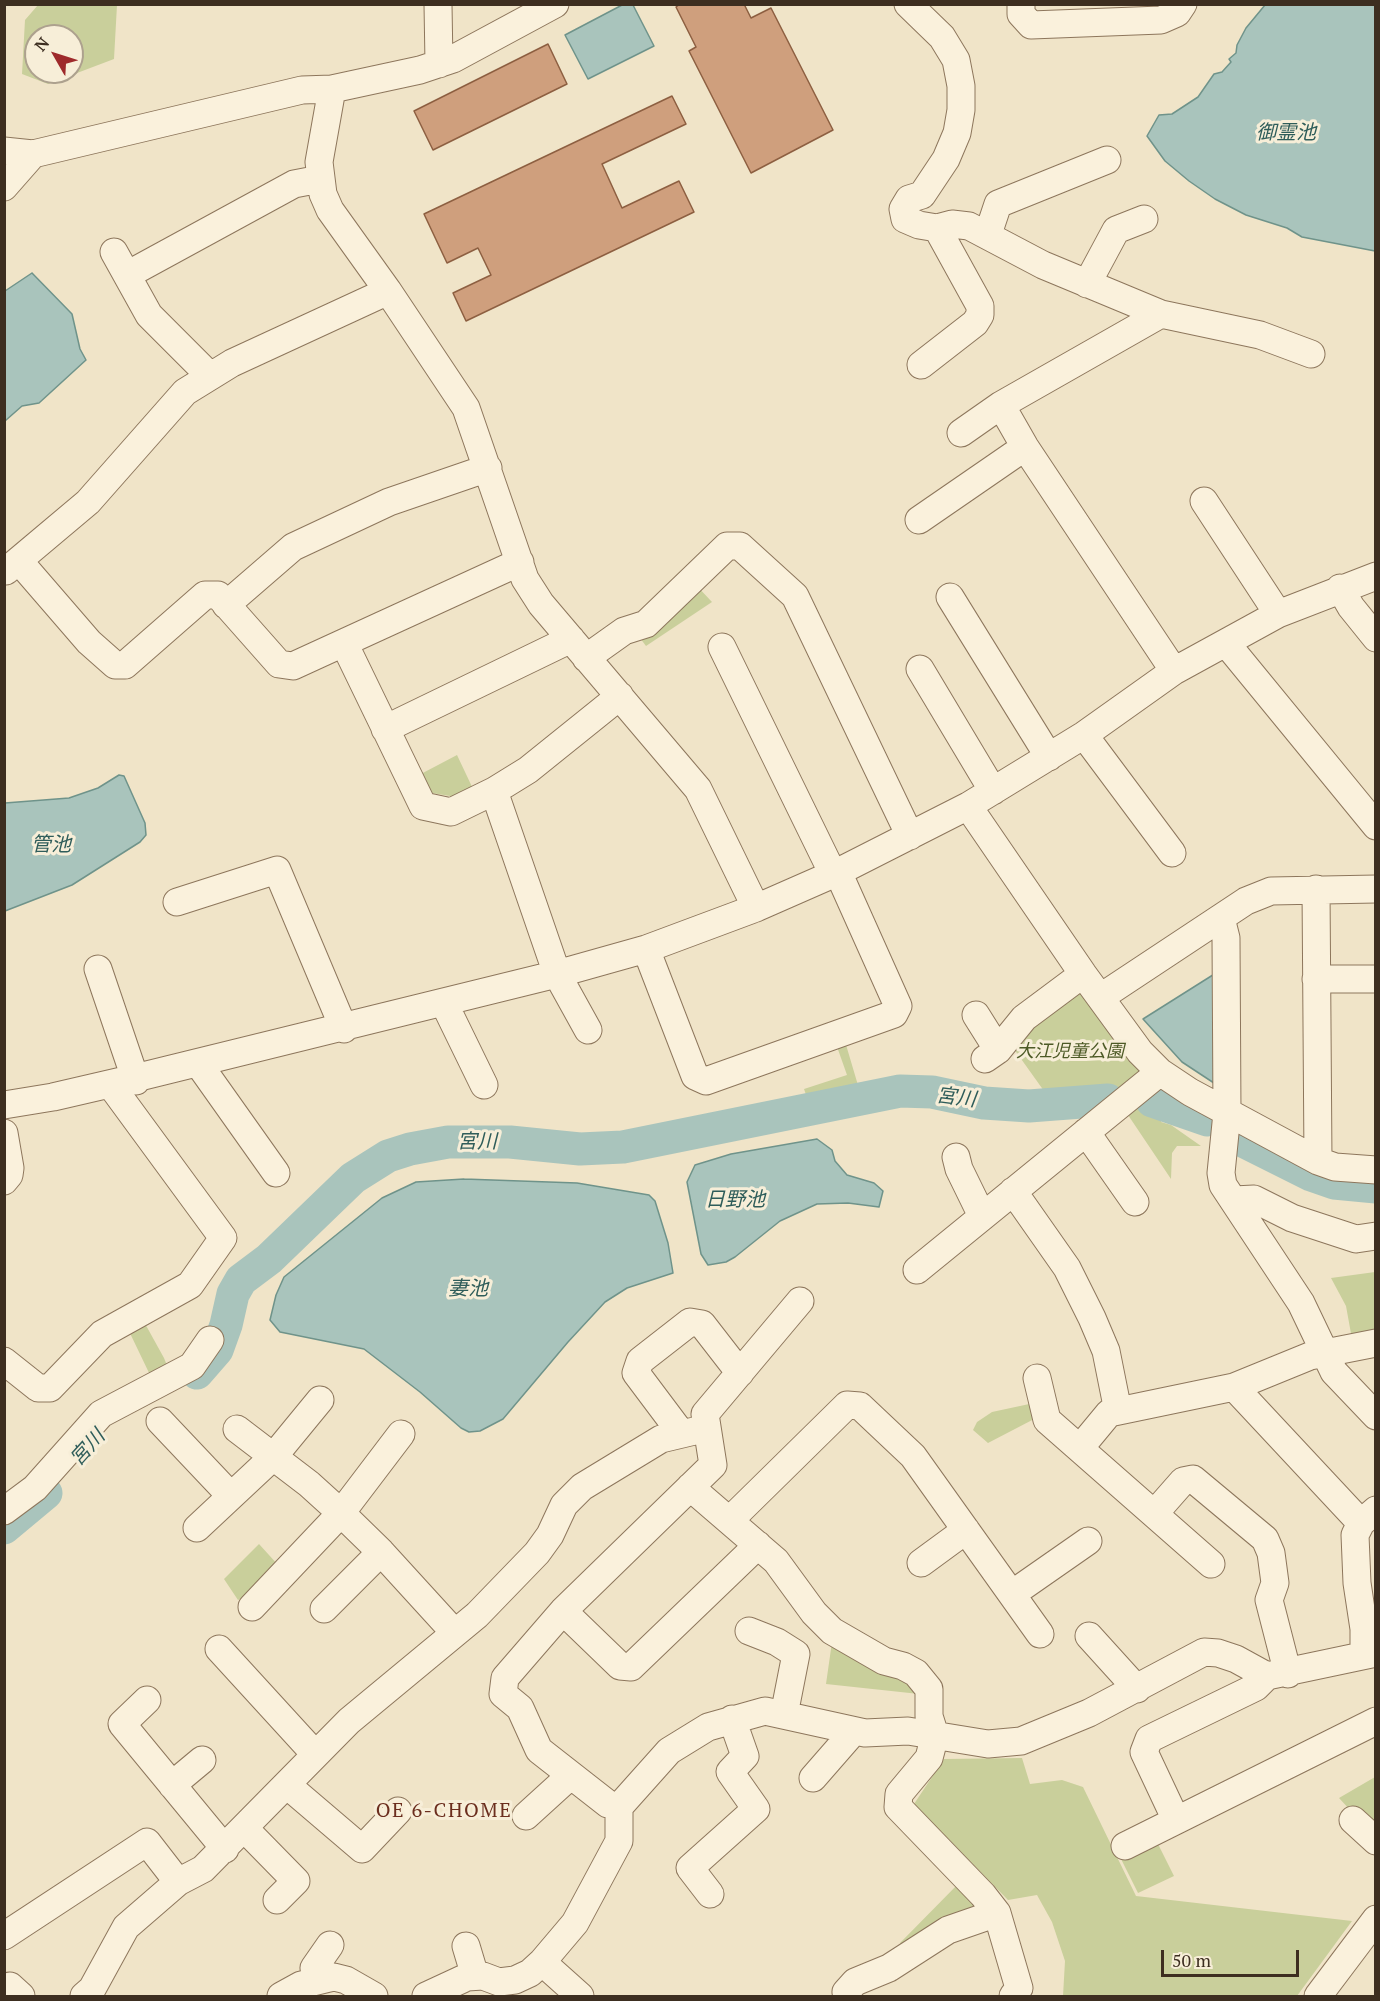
<!DOCTYPE html>
<html>
<head>
<meta charset="utf-8">
<style>
  body { margin:0 }
  #map { position:relative; width:1380px; height:2001px; overflow:hidden; background:#f0e4c8; font-family:"PT Serif",serif }
  canvas { display:block }
  .frame { position:absolute; inset:0; border:6px solid #3d2e20; pointer-events:none }
  .north { position:absolute; left:24px; top:24px; width:60px; height:60px; box-sizing:border-box; background:#f7eed8; border:2px solid #ada18e; border-radius:50%; rotate:309deg; font-size:16px; font-weight:700; line-height:24px; text-align:center; color:#3d2e20 }
  .north::after { content:''; display:block; margin:auto; width:21px; height:27px; background:#9e2a2b; clip-path:polygon(50% 0,100% 100%,50% 72%,0 100%) }
  .scale { position:absolute; left:1161px; top:1950px; width:138px; height:27px; box-sizing:border-box; border:3px solid #3d2e20; border-top:0; padding-left:8px; font-size:18px; line-height:21px; white-space:nowrap; color:#3d2e20; -webkit-text-stroke:4px #f7eed8; paint-order:stroke }
</style>
</head>
<body>
<div id="map">
<canvas width="1380" height="2001"></canvas>
<div class="frame"></div>
<div class="north">N</div>
<div class="scale">50 m</div>
</div>
<script>
const c = document.querySelector('canvas').getContext('2d');
c.lineJoin = 'round';
function paint(path, color) { c.fillStyle = color; c.fill(path, 'evenodd'); }
const toPath = rows => new Path2D(rows.map(r => 'M' + r).join(''));
function trace(path, color, width, dash) { c.strokeStyle = color; c.lineWidth = width; c.lineCap = dash ? 'butt' : 'round'; c.setLineDash(dash || []); c.stroke(path); }
function label(font, color, halo, rows, align = 'center') {
  c.font = font + ' "PT Serif","Noto Sans JP",serif'; c.lineWidth = 6; c.setLineDash([]); c.textBaseline = 'middle'; c.strokeStyle = halo; c.fillStyle = color; for (const [text, x, y, turn = 0] of rows) {
    c.save(); c.translate(x, y); c.rotate((+turn || 0) * Math.PI / 180); c.textAlign = isNaN(turn) ? turn : align; if (halo) c.strokeText(text, 0, 0); c.fillText(text, 0, 0); c.restore();
  }
}
paint(toPath([
  [38,5,117,5,114,59,48,84,22,74,25,20],
  [36,36,72,36,72,72,36,72],
  [696,585,712,602,646,646,640,638],
  [457,755,474,791,462,798,426,792,419,775],
  [1073,991,1084,992,1146,1069,1117,1095,1049,1098,1014,1049,1033,1024],
  [844,1038,860,1092,810,1106,804,1089,847,1075,835,1041],
  [1136,1104,1164,1109,1161,1122,1171,1125,1201,1146,1177,1146,1172,1153,1171,1179,1126,1112],
  [1375,1272,1375,1334,1352,1339,1346,1306,1331,1278],
  [143,1320,164,1358,170,1373,151,1377,127,1327],
  [1034,1403,1038,1417,988,1443,973,1430,977,1422,992,1412],
  [259,1544,279,1566,252,1593,238,1600,224,1579],
  [832,1642,911,1682,919,1694,826,1684],
  [1022,1758,1030,1784,1062,1780,1083,1787,1136,1896,1352,1921,1297,1996,1063,1996,1065,1961,1052,1922,1037,1895,1008,1900,914,1804,944,1759],
  [1375,1777,1375,1837,1339,1798],
  [1156,1840,1174,1876,1138,1893,1120,1857],
  [960,1882,975,1899,971,1912,904,1949,900,1943]
]), '#c9cf9b');
const water = toPath([
  [624,4,633,5,654,46,588,79,565,35,624,4],
  [1265,5,1375,5,1375,251,1302,237,1287,228,1246,215,1215,199,1189,181,1165,161,1147,136,1159,115,1172,114,1198,97,1214,74,1222,72,1231,62,1229,59,1236,53,1237,45,1246,28,1265,5],
  [32,273,72,314,80,349,86,360,39,403,22,406,5,421,5,291,32,273],
  [119,775,124,776,145,823,146,835,140,842,72,885,5,911,5,803,69,798,98,788,119,775],
  [1216,973,1217,1085,1182,1062,1143,1019,1216,973],
  [817,1139,832,1150,835,1161,847,1175,874,1183,883,1191,879,1207,848,1203,817,1204,780,1221,735,1257,726,1262,708,1265,701,1254,687,1182,695,1165,731,1154,817,1139],
  [464,1179,577,1183,649,1195,655,1201,668,1243,673,1273,627,1288,605,1302,568,1342,503,1419,480,1431,469,1432,461,1428,420,1392,364,1349,280,1332,270,1320,276,1295,284,1277,382,1198,416,1182,464,1179]
]);
paint(water, '#a9c4bc');
trace(water, '#6f938a', 1.5);
trace(toPath([
  [1152,1101,1207,1120],
  [1245,1142,1311,1175,1334,1183,1376,1187],
  [197,1373,217,1350,226,1325,233,1294,241,1280,269,1259,353,1178,388,1156,410,1149,448,1142,510,1142,580,1149,623,1147,900,1091,932,1092,984,1103,1029,1106,1108,1100],
  [4,1528,46,1493]
]), '#a9c4bc', 33);
const building = toPath([
  [680,4,744,4,751,18,771,8,833,130,751,173,689,51,696,47,676,7,680,4],
  [548,44,567,84,433,150,414,111,548,44],
  [672,96,686,124,602,164,622,208,679,181,694,212,466,321,453,293,491,275,478,248,447,263,424,214,672,96]
]);
paint(building, '#cf9f7d');
trace(building, '#8d5f41', 1.5);
const minor = toPath([
  [438,4,439,64],
  [555,4,453,59,420,70,332,89,319,162,323,194,330,210,388,291,466,408,525,579,541,604,698,789,756,908],
  [908,4,942,37,956,60,961,86,961,110,957,133,946,159,922,195,909,199,903,209,905,219,919,225,937,228,952,224,969,226,1043,265,1161,314,1260,335,1311,354],
  [1021,4,1021,14,1031,25,1161,20,1177,13,1183,4],
  [4,151,33,154,302,90,332,89],
  [4,187,33,154],
  [988,234,998,204,1107,160],
  [114,252,149,315,209,375],
  [127,275,294,184,320,179],
  [1087,284,1116,230,1144,219],
  [1161,314,1001,405,1025,447,1174,671],
  [921,365,975,323,980,315,980,306,937,228],
  [961,433,1001,405],
  [1204,501,1278,614],
  [919,520,1025,447],
  [19,561,89,642,115,665,125,665,205,595,218,595,279,664,293,666,520,562],
  [6,571,88,502,185,392,232,363,388,291],
  [1340,588,1351,607,1376,638],
  [950,597,1049,757],
  [226,605,293,547,389,502,488,468],
  [344,643,423,806,451,812,494,791,528,770,620,696],
  [1226,643,1376,826],
  [722,647,833,874],
  [586,658,624,631,646,624,727,546,740,546,795,596,910,836],
  [920,669,993,791],
  [385,729,571,639],
  [1084,735,1172,853],
  [494,791,557,974,588,1030],
  [968,806,1083,974,1140,1052,1160,1072,1190,1092,1318,1161,1335,1167,1376,1170],
  [1316,889,1318,1161],
  [177,902,277,870,344,1029],
  [1221,918,1226,938,1227,1113,1221,1173,1223,1185,1301,1303,1334,1372,1376,1416],
  [646,949,695,1076,706,1081,894,1014,898,1006,838,872],
  [98,969,136,1081],
  [1316,979,1376,979],
  [1101,997,1246,901,1271,891,1376,889],
  [444,1003,484,1085],
  [976,1015,998,1050],
  [985,1059,998,1050,1024,1018,1083,974],
  [198,1063,276,1173],
  [4,1105,53,1097,135,1078,557,974,646,949,756,908,838,872,968,806,1084,735,1174,671,1278,614,1376,576],
  [1086,1132,1135,1202],
  [4,1133,10,1168,9,1175,4,1181],
  [956,1157,959,1169,982,1216],
  [1013,1191,1067,1268,1092,1318,1106,1351,1118,1411],
  [1234,1200,1254,1199,1292,1218,1356,1239,1376,1236],
  [917,1270,1160,1072],
  [4,1361,38,1388,50,1388,102,1334,190,1285,223,1238,110,1084],
  [1037,1378,1047,1420,1211,1564],
  [1234,1387,1361,1523],
  [160,1421,230,1495],
  [237,1429,309,1484,341,1513,381,1552,454,1632],
  [681,1433,636,1373,640,1361,690,1322,702,1324,740,1373],
  [1080,1448,1109,1413,1234,1387,1310,1356,1376,1343],
  [690,1487,776,1561,814,1613,832,1631,884,1661,903,1666,916,1673,929,1689,929,1716,935,1735,929,1758,899,1794,898,1807,983,1895,997,1913,1019,1988,1013,1996],
  [4,1511,35,1488,101,1414,192,1366,210,1340],
  [1154,1514,1183,1481,1193,1479,1265,1539,1271,1553,1275,1583,1269,1600,1288,1674],
  [730,1520,847,1405,860,1406,913,1456,1040,1634],
  [197,1528,274,1456,320,1400],
  [921,1563,966,1530],
  [1012,1594,1088,1541],
  [252,1607,341,1513,401,1434],
  [324,1609,381,1552],
  [563,1611,620,1666,631,1667,758,1545],
  [749,1631,777,1642,796,1654,784,1715],
  [1089,1636,1137,1689],
  [219,1649,315,1754],
  [1364,1655,1364,1629,1357,1583,1355,1535,1361,1523,1376,1510],
  [147,1700,122,1724,225,1849],
  [813,1778,854,1731],
  [172,1785,202,1760],
  [287,1785,362,1849,398,1811],
  [619,1807,608,1804,539,1750,520,1708,503,1694,505,1678,563,1611,713,1465,705,1414,800,1301],
  [526,1816,570,1776],
  [1176,1820,1144,1752,1149,1739,1256,1687,1267,1676],
  [1353,1820,1376,1841],
  [245,1829,296,1881,277,1900],
  [1125,1846,1376,1721],
  [710,1894,690,1868,756,1809,730,1772,745,1756,732,1719],
  [4,1936,147,1842,178,1882],
  [466,1946,475,1976],
  [542,1962,580,1996],
  [317,1979,314,1968,330,1945],
  [10,1986,21,1996],
  [84,1996,92,1989,126,1927,178,1882,203,1869,349,1721,477,1615,537,1553,550,1535,564,1505,582,1487,661,1439,707,1428],
  [281,1996,301,1985,334,1977,346,1980,374,1996],
  [426,1996,467,1977,483,1976,499,1982,515,1980,530,1973,542,1962,575,1923,619,1841,619,1807,669,1751,708,1727,765,1711,865,1733,908,1731,988,1744,1021,1741,1089,1713,1204,1652,1218,1653,1236,1659,1267,1676,1376,1653],
  [847,1996,846,1992,855,1982,889,1968,948,1930,997,1913],
  [1318,1996,1376,1919]
]);
trace(minor, '#8d765c', 29);
trace(minor, '#faf1dc', 27);
label('italic 18px', '#4d5a26', '#f7eed8', [
  ["大江児童公園",1070,1052]
]);
label('italic 20px', '#2f5d5a', '#f7eed8', [
  ["御霊池",1286,133],
  ["管池",51,845],
  ["宮川",956,1098,7],
  ["宮川",477,1142],
  ["日野池",735,1200],
  ["妻池",468,1289],
  ["宮川",88,1448,-48]
]);
c.letterSpacing = '1.5px';
label('20px', '#6b2e1e', '#f7eed8', [
  ["OE 6-CHOME",444,1811]
]);
c.letterSpacing = '0px';
</script>
</body>
</html>
